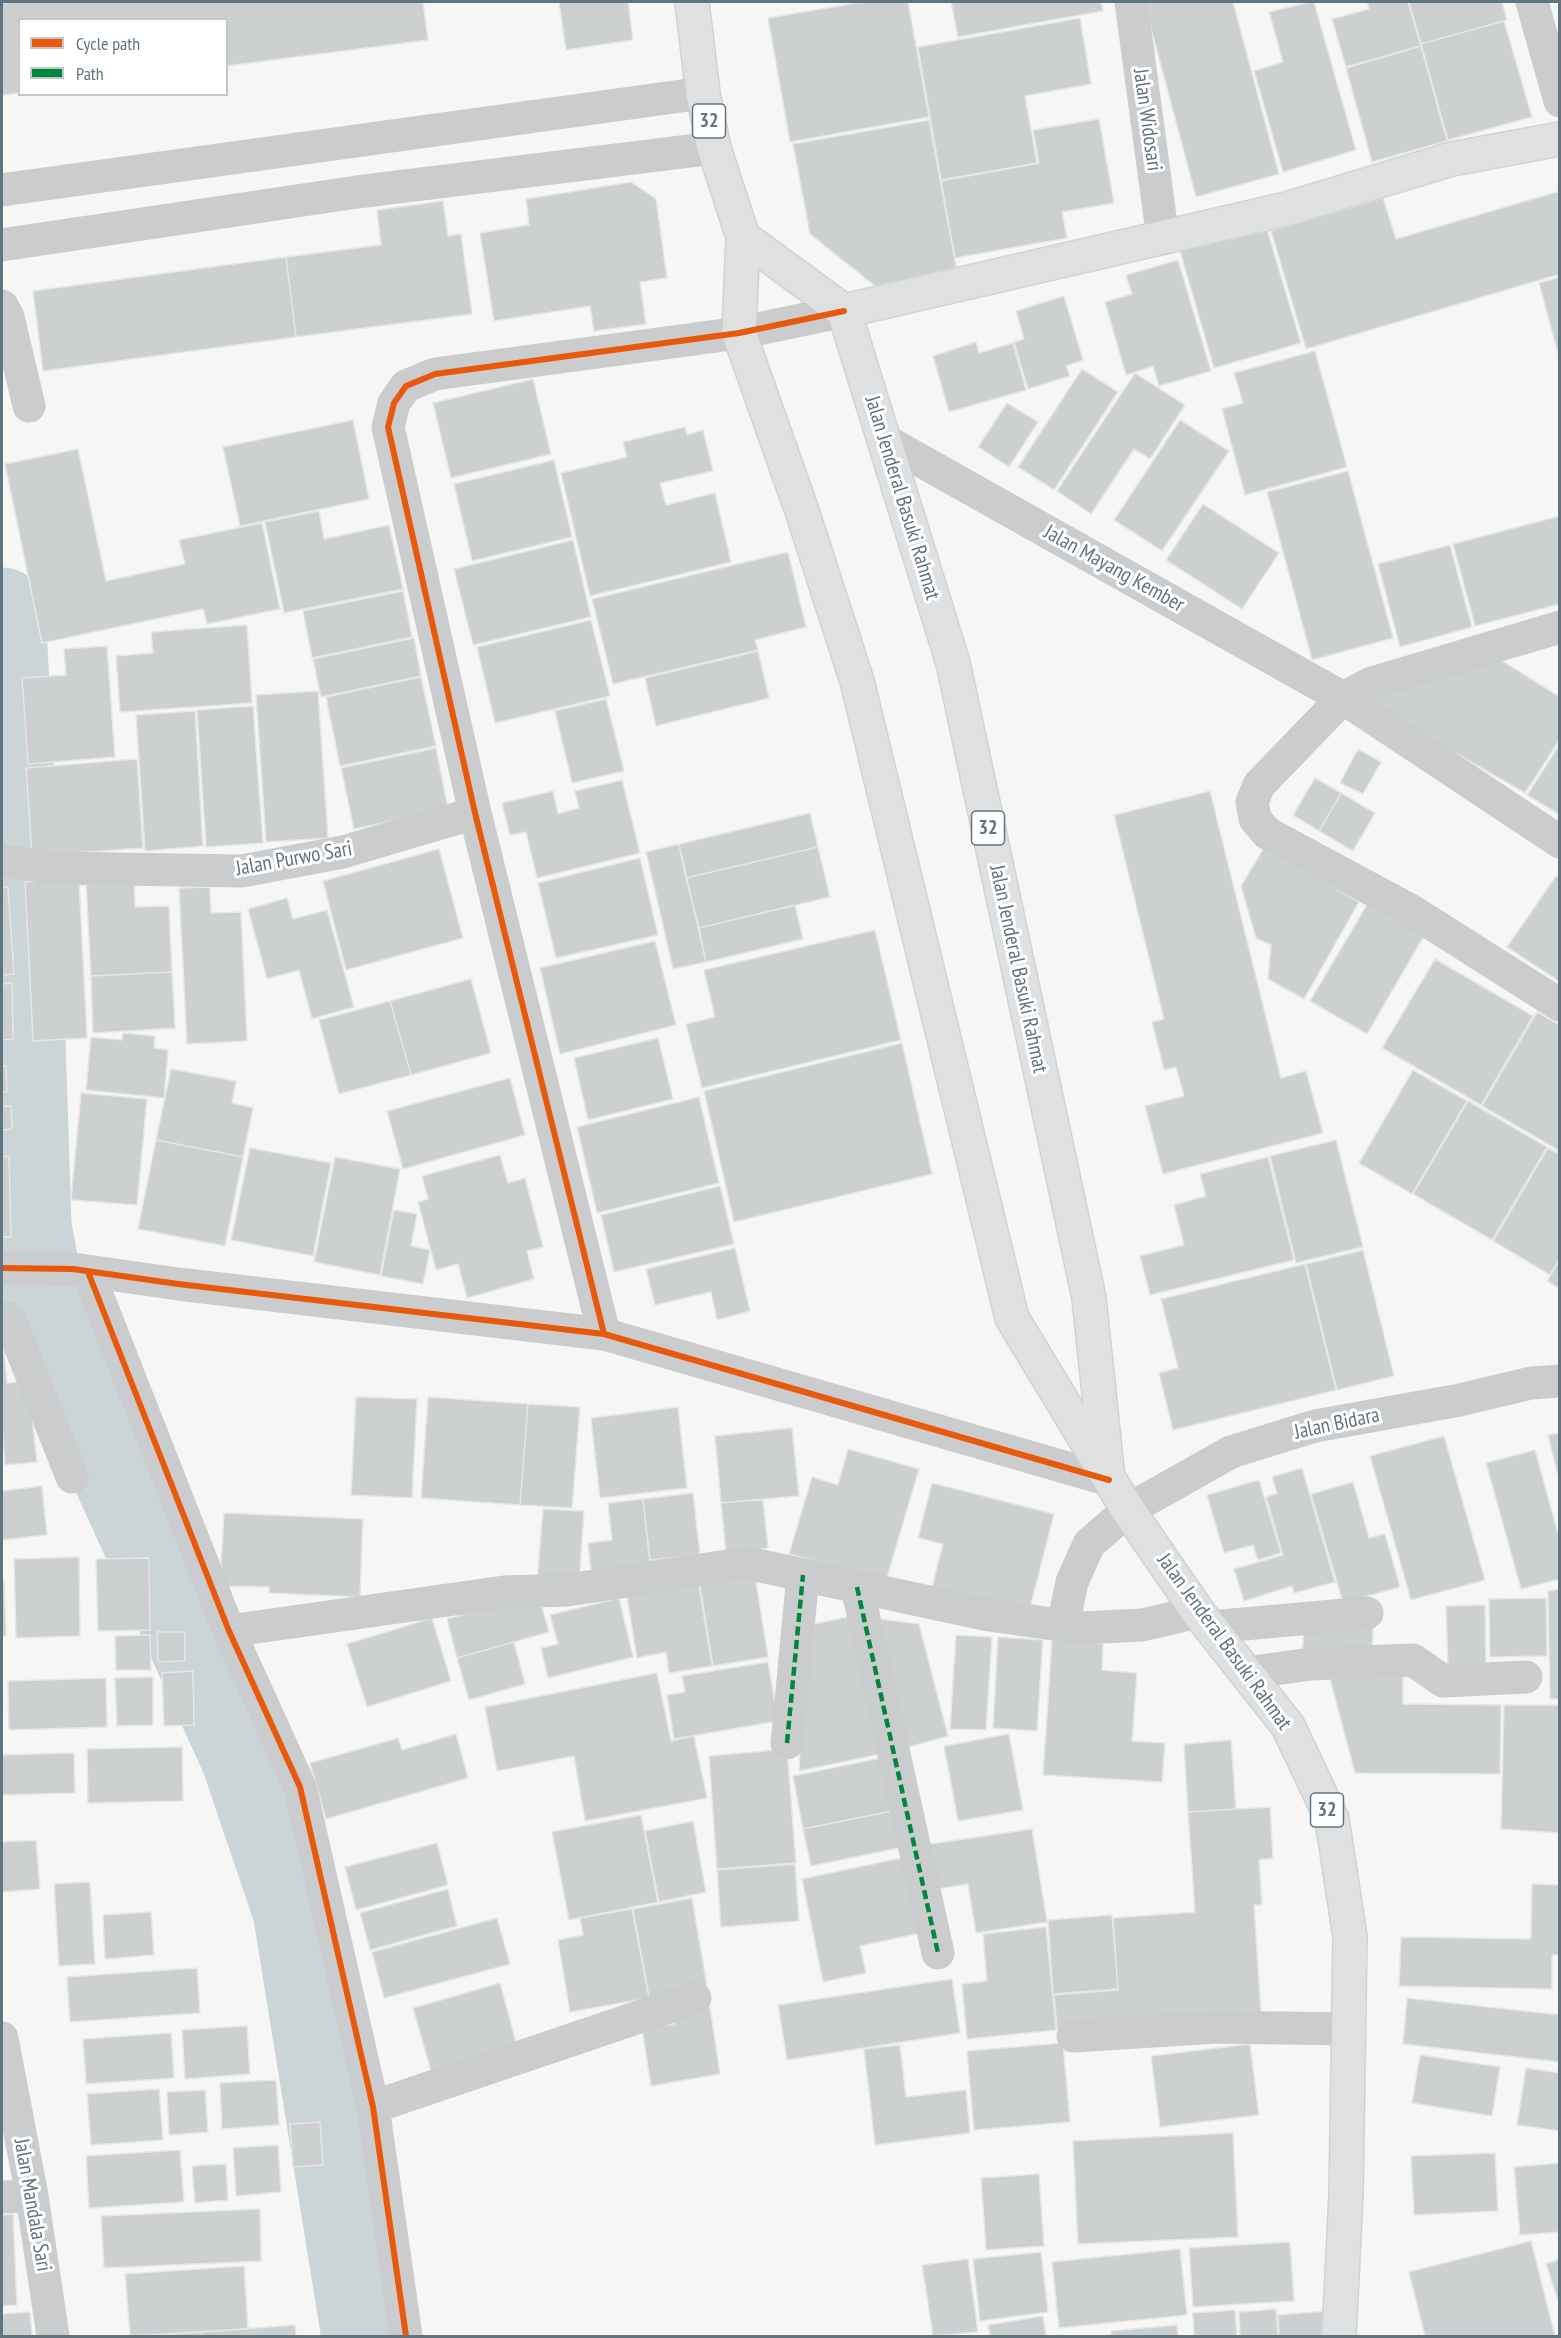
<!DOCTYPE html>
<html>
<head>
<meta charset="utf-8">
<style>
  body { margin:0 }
  #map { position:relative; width:1561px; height:2338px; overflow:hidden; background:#f6f6f5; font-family:"PT Sans Narrow",sans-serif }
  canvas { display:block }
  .frame { position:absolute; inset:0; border:3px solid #617581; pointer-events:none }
  .legend { position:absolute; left:18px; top:18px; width:210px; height:78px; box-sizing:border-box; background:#fff; border:2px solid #c0c8cd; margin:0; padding:8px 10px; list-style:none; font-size:18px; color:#617581 }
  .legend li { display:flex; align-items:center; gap:12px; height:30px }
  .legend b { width:30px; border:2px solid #c0c8cd }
</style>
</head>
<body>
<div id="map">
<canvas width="1561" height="2338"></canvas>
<div class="frame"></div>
<ul class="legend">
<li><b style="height:8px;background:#e8590c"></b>Cycle path</li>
<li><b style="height:8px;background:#00873e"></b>Path</li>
</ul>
</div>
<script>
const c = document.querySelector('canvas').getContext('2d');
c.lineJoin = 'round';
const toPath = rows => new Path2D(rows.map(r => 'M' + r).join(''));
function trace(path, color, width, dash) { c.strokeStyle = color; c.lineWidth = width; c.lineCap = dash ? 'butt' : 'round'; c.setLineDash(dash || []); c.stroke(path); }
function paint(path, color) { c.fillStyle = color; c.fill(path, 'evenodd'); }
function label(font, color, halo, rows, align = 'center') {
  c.font = font + ' "PT Sans Narrow",sans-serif'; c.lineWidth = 6; c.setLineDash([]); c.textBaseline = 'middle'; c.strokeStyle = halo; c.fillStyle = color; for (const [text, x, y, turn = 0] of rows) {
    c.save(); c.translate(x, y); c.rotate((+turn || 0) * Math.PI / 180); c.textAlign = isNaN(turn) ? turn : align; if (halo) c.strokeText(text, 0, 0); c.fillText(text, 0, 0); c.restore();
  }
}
trace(toPath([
  [2,611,17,887,28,1226,45,1319,244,1757,296,1910,365,2336]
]), '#cbd4d7', 87);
const building = toPath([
  [15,2,423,2,428,40,226,66,226,20,20,20,20,93,2,95,2,3,15,2],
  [559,2,628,2,633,40,566,50,559,2],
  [862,2,908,2,929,117,790,142,768,18,862,2],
  [951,2,1101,2,1103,11,958,37,951,2],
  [1144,2,1233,2,1279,174,1196,197,1144,2],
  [1310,2,1314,2,1356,150,1283,172,1254,71,1283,62,1269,12,1310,2],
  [1367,2,1408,2,1421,46,1346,67,1332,19,1369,9,1367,2],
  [1409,2,1502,2,1507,20,1421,44,1409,2],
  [1080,18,1091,84,1025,96,1037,163,941,180,918,47,1080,18],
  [1504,21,1532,117,1448,140,1421,44,1504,21],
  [1421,46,1447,141,1372,162,1346,68,1421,46],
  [1099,119,1114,203,1062,212,1067,238,955,258,941,181,1039,163,1033,130,1099,119],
  [929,120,957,271,875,286,810,234,793,144,929,120],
  [631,182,656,199,667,278,640,282,646,324,594,331,590,306,494,321,480,233,529,225,526,199,631,182],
  [1560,191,1560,274,1306,349,1271,231,1383,198,1396,239,1560,191],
  [443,201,448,236,461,234,472,314,296,337,286,257,381,245,377,210,443,201],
  [1266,226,1301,343,1214,368,1180,251,1266,226],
  [286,257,296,337,43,371,33,291,286,257],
  [1178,260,1211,371,1159,386,1153,366,1126,375,1105,302,1132,294,1126,275,1178,260],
  [1560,277,1560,361,1539,283,1560,277],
  [1064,296,1083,360,1066,366,1070,376,1028,389,1014,342,1024,339,1016,311,1064,296],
  [976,342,979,353,1013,343,1026,390,949,412,933,356,976,342],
  [1315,351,1347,467,1245,495,1222,409,1243,403,1234,373,1315,351],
  [1082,369,1118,392,1054,490,1018,467,1082,369],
  [1135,373,1185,405,1150,459,1134,449,1091,514,1057,491,1135,373],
  [533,379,551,454,451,478,433,403,533,379],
  [1007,403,1038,422,1009,467,978,447,1007,403],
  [353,420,369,499,240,526,223,447,353,420],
  [1180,420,1229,451,1162,551,1114,520,1180,420],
  [685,427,687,435,703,430,713,471,660,483,666,505,715,493,731,562,590,596,561,473,627,457,623,442,685,427],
  [78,449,106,581,185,564,179,540,262,523,280,609,207,624,203,609,42,643,5,464,78,449],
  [554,460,572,537,472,561,454,484,554,460],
  [1348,471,1393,638,1312,660,1267,492,1348,471],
  [1203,504,1279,553,1242,609,1166,560,1203,504],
  [319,511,324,539,389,525,403,589,284,613,265,522,319,511],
  [1560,516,1560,604,1475,626,1453,544,1560,516],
  [573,540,591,617,473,645,454,569,573,540],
  [1450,545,1472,627,1400,647,1378,564,1450,545],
  [788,552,806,627,755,640,758,650,613,684,592,599,788,552],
  [403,591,412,637,312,658,303,611,403,591],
  [591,620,610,696,495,723,477,647,591,620],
  [247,625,252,703,120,712,116,656,153,653,151,632,247,625],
  [414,638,421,676,321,697,313,659,414,638],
  [107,646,115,757,28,764,22,678,66,675,64,649,107,646],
  [758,651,769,698,656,726,645,678,758,651],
  [1496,657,1560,697,1560,739,1525,793,1361,699,1496,657],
  [421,677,436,746,340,766,326,697,421,677],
  [318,691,328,838,266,842,256,695,318,691],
  [606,699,624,771,572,783,555,711,606,699],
  [253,706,263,843,206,847,197,710,253,706],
  [195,711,203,846,145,851,136,715,195,711],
  [1560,744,1560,815,1527,795,1560,744],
  [436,748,448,809,354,829,341,768,436,748],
  [1358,749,1381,762,1363,794,1340,783,1358,749],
  [137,759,143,848,32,856,26,768,137,759],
  [1315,778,1341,793,1319,831,1293,815,1315,778],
  [622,780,640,853,537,878,526,832,510,835,502,803,553,791,558,814,579,808,575,791,622,780],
  [1210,791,1281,1078,1306,1071,1323,1133,1163,1174,1145,1106,1184,1096,1176,1067,1164,1070,1152,1022,1164,1019,1114,815,1210,791],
  [1341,793,1375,813,1353,851,1319,831,1341,793],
  [810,813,818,847,686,878,679,844,810,813],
  [679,844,706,962,673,969,646,852,679,844],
  [1265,846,1359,902,1304,999,1268,979,1271,945,1256,938,1241,886,1265,846],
  [818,847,830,897,699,928,686,878,818,847],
  [439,849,463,938,346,970,323,881,439,849],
  [640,858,658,935,556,958,538,883,640,858],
  [1556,876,1560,878,1560,982,1507,947,1556,876],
  [79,879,87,1038,33,1041,25,882,79,879],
  [134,880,135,907,169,906,172,972,91,976,86,883,134,880],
  [2,887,8,887,14,974,2,975,2,887],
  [210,887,211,913,241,912,247,1041,187,1044,179,888,210,887],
  [287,898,293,919,327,910,354,1007,312,1019,299,970,267,979,248,909,287,898],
  [1368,903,1424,936,1367,1034,1310,1001,1368,903],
  [795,905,803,939,706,962,699,928,795,905],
  [875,930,901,1040,702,1088,686,1024,715,1017,704,970,875,930],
  [655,941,676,1025,560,1054,540,968,655,941],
  [1435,959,1533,1016,1481,1105,1382,1048,1435,959],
  [172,972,175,1028,93,1033,91,976,172,972],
  [471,979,491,1053,411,1075,390,1001,471,979],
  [12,983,13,1039,2,1040,2,984,12,983],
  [390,1001,411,1075,339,1094,319,1020,390,1001],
  [1537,1012,1560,1025,1560,1151,1482,1106,1537,1012],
  [123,1033,155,1036,154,1048,168,1050,164,1098,86,1090,91,1037,122,1040,123,1033],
  [658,1038,673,1099,588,1120,574,1058,658,1038],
  [902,1043,932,1174,734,1222,704,1091,902,1043],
  [2,1066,6,1066,7,1092,2,1092,2,1066],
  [171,1069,236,1081,232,1103,253,1108,243,1157,156,1140,171,1069],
  [1413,1070,1467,1101,1412,1194,1359,1163,1413,1070],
  [510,1078,525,1135,403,1169,387,1111,510,1078],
  [81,1093,147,1099,137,1205,71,1200,81,1093],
  [699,1097,719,1183,597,1213,577,1127,699,1097],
  [1468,1101,1547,1147,1492,1240,1413,1194,1468,1101],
  [2,1106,11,1106,12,1129,2,1130,2,1106],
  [156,1140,243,1157,225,1246,138,1229,156,1140],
  [1336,1140,1363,1247,1296,1263,1270,1156,1336,1140],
  [250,1148,331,1163,313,1256,231,1240,250,1148],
  [1548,1148,1560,1154,1560,1258,1550,1275,1493,1241,1548,1148],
  [500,1155,508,1183,525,1178,543,1247,527,1251,534,1279,467,1298,458,1264,436,1270,418,1202,428,1199,422,1176,500,1155],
  [9,1156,11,1237,2,1237,2,1157,9,1156],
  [335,1157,400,1169,380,1275,314,1262,335,1157],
  [1268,1157,1294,1260,1150,1295,1140,1256,1184,1245,1174,1205,1206,1196,1200,1174,1268,1157],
  [720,1186,734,1244,614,1272,601,1215,720,1186],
  [394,1210,417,1214,411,1246,430,1250,423,1284,381,1276,394,1210],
  [735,1248,750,1311,717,1320,711,1292,655,1305,646,1269,735,1248],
  [1363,1250,1394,1376,1337,1390,1306,1264,1363,1250],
  [1560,1260,1560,1289,1547,1281,1560,1260],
  [1305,1264,1336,1390,1173,1430,1159,1373,1178,1368,1161,1299,1305,1264],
  [2,1332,7,1383,28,1381,37,1462,5,1465,2,1427,2,1332],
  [356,1397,417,1399,412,1498,351,1495,356,1397],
  [428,1397,528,1404,520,1505,421,1498,428,1397],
  [528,1404,580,1407,572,1508,520,1505,528,1404],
  [678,1407,687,1488,600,1498,591,1418,678,1407],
  [792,1428,799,1496,721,1503,715,1436,792,1428],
  [1560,1433,1560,1484,1548,1435,1560,1433],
  [1444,1436,1485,1580,1411,1600,1370,1456,1444,1436],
  [848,1449,919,1469,886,1581,789,1554,812,1477,838,1485,848,1449],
  [1535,1450,1560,1541,1560,1579,1521,1589,1486,1463,1535,1450],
  [1302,1468,1335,1582,1294,1593,1292,1586,1244,1601,1234,1569,1283,1555,1266,1497,1277,1493,1272,1477,1302,1468],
  [1259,1480,1281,1553,1258,1560,1253,1545,1224,1553,1207,1495,1259,1480],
  [1353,1482,1369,1538,1385,1534,1400,1587,1343,1603,1311,1494,1353,1482],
  [932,1483,1054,1514,1029,1612,932,1587,943,1544,918,1538,932,1483],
  [42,1486,47,1535,2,1540,2,1491,42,1486],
  [693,1493,700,1555,650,1560,643,1499,693,1493],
  [643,1499,651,1573,592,1580,588,1543,612,1540,608,1503,643,1499],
  [763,1499,768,1548,726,1552,721,1503,763,1499],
  [543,1509,584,1511,579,1585,537,1583,543,1509],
  [224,1513,363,1519,360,1597,269,1593,269,1587,220,1586,224,1513],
  [79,1557,80,1636,16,1638,14,1559,79,1557],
  [149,1558,150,1630,98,1631,96,1559,149,1558],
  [754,1569,768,1657,713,1666,699,1579,754,1569],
  [698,1579,712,1666,669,1673,666,1652,637,1658,626,1591,698,1579],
  [2,1581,4,1581,6,1636,2,1636,2,1581],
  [1560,1589,1560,1699,1550,1699,1548,1591,1560,1589],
  [538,1593,549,1632,457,1658,447,1619,538,1593],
  [619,1598,633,1657,548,1678,541,1648,558,1644,550,1615,619,1598],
  [1546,1598,1547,1656,1490,1657,1489,1599,1546,1598],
  [1485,1605,1486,1670,1448,1671,1446,1606,1485,1605],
  [857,1615,885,1753,799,1771,805,1626,857,1615],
  [432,1618,451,1681,367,1707,347,1644,432,1618],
  [872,1618,919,1624,948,1736,905,1748,872,1618],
  [1305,1624,1373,1628,1372,1655,1302,1651,1305,1624],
  [157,1632,185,1632,185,1661,158,1662,157,1632],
  [150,1635,151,1670,116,1670,115,1636,150,1635],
  [956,1635,992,1637,986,1730,950,1729,956,1635],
  [998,1637,1043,1640,1037,1731,993,1728,998,1637],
  [1052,1640,1103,1644,1102,1670,1137,1673,1132,1741,1165,1743,1162,1782,1043,1775,1052,1640],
  [514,1642,525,1684,469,1700,457,1658,514,1642],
  [768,1662,778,1721,674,1739,667,1695,685,1692,682,1676,768,1662],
  [193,1671,194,1725,164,1726,162,1673,193,1671],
  [657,1673,671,1741,694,1736,707,1798,585,1821,574,1756,497,1771,485,1707,657,1673],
  [1403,1675,1403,1704,1501,1705,1500,1774,1355,1773,1330,1679,1403,1675],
  [153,1677,153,1725,117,1726,115,1678,153,1677],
  [106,1678,107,1727,9,1730,8,1681,106,1678],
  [1504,1705,1560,1705,1560,1833,1501,1829,1504,1705],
  [456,1734,468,1778,326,1819,310,1763,398,1738,402,1750,456,1734],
  [1009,1734,1023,1810,958,1821,944,1746,1009,1734],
  [1231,1740,1236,1809,1188,1812,1184,1744,1231,1740],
  [182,1747,183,1801,88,1803,87,1749,182,1747],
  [787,1749,796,1863,717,1869,709,1756,787,1749],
  [74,1753,75,1793,2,1795,2,1755,74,1753],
  [886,1757,897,1810,803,1829,793,1776,886,1757],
  [1270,1807,1273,1858,1259,1860,1262,1905,1254,1905,1261,2014,1057,2028,1054,1995,1118,1990,1113,1918,1195,1912,1188,1812,1270,1807],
  [897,1810,904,1847,811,1866,803,1829,897,1810],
  [641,1815,658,1902,569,1920,552,1832,641,1815],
  [693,1821,706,1892,659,1902,645,1831,693,1821],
  [1032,1829,1047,1922,976,1933,968,1884,931,1890,924,1845,1032,1829],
  [36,1840,40,1889,2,1892,2,1842,36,1840],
  [437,1843,448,1885,356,1910,345,1867,437,1843],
  [906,1857,921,1933,860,1946,866,1973,823,1982,802,1879,906,1857],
  [795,1864,799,1921,721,1927,717,1870,795,1864],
  [90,1882,95,1964,59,1966,54,1884,90,1882],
  [1532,1884,1560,1885,1560,1955,1552,1955,1552,1989,1399,1986,1401,1937,1531,1939,1532,1884],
  [448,1889,457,1926,370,1950,360,1913,448,1889],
  [692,1898,707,1986,649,1997,633,1909,692,1898],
  [632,1909,649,1998,570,2012,558,1940,583,1935,580,1918,632,1909],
  [151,1912,154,1955,105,1959,103,1915,151,1912],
  [1112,1915,1118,1989,1053,1994,1048,1920,1112,1915],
  [497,1918,510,1964,384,1998,372,1952,497,1918],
  [1046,1927,1056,2030,967,2039,962,1984,987,1981,983,1934,1046,1927],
  [197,1968,200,2013,70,2022,67,1977,197,1968],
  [952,1979,960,2033,787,2060,778,2005,952,1979],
  [500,1983,517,2046,431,2071,413,2008,500,1983],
  [1407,1998,1560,2015,1560,2062,1403,2044,1407,1998],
  [710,2007,720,2074,651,2086,642,2029,674,2024,672,2013,710,2007],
  [247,2026,250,2074,185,2079,182,2030,247,2026],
  [171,2033,174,2078,86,2084,83,2039,171,2033],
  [1063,2043,1070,2122,974,2130,967,2051,1063,2043],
  [1250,2044,1259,2115,1160,2127,1151,2056,1250,2044],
  [900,2045,906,2097,966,2090,970,2133,875,2145,864,2049,900,2045],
  [1420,2055,1500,2067,1492,2116,1412,2103,1420,2055],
  [1526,2068,1560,2073,1560,2131,1517,2125,1526,2068],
  [276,2080,279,2125,222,2129,220,2083,276,2080],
  [159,2089,163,2140,91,2145,87,2094,159,2089],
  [205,2090,208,2132,169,2135,167,2092,205,2090],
  [320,2122,323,2165,293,2167,290,2124,320,2122],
  [1233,2133,1238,2237,1078,2244,1073,2141,1233,2133],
  [278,2145,281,2192,236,2196,233,2148,278,2145],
  [180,2150,184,2202,89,2208,86,2156,180,2150],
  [1495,2153,1498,2211,1414,2215,1411,2156,1495,2153],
  [1560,2163,1560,2232,1520,2235,1514,2167,1560,2163],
  [226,2164,228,2200,195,2203,192,2166,226,2164],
  [1039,2174,1044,2246,986,2250,981,2178,1039,2174],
  [260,2209,261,2261,104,2268,101,2216,260,2209],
  [13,2214,17,2305,2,2306,2,2215,13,2214],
  [1531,2241,1555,2336,1425,2336,1409,2272,1531,2241],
  [1290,2242,1294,2301,1193,2307,1189,2248,1290,2242],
  [1180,2249,1187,2315,1059,2328,1052,2262,1180,2249],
  [1041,2252,1048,2312,980,2321,973,2259,1041,2252],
  [968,2259,978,2332,933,2336,922,2265,968,2259],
  [1560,2259,1560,2306,1546,2264,1560,2259],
  [244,2266,248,2329,130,2336,125,2274,244,2266],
  [1276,2309,1278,2336,1240,2336,1239,2312,1276,2309],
  [1235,2310,1237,2336,1194,2336,1193,2313,1235,2310],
  [1327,2311,1329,2336,1279,2336,1278,2315,1327,2311],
  [30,2312,32,2336,2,2336,2,2314,30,2312],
  [1043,2316,1046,2336,990,2336,988,2325,1043,2316],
  [295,2325,296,2336,202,2336,202,2332,295,2325],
  [1177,2325,1178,2336,1111,2336,1111,2331,1177,2325],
  [202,2332,202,2336,140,2336,202,2332]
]);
paint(building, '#cdd0d0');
trace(building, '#e6e6e5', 1.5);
const major = toPath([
  [844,311,1286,209,1452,159,1560,139]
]);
const highway = toPath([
  [692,2,703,93,714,148,743,237,739,333,802,511,857,681,1012,1318,1128,1510,1198,1612,1288,1726,1332,1819,1350,1937,1346,2195,1339,2336],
  [743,237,844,311,953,663,1089,1298,1107,1469]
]);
trace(major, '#d3d4d5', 36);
trace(highway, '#d2d2d3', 36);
trace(toPath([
  [1131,2,1163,239],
  [1532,2,1560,101],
  [2,190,703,93],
  [2,245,357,192,714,148],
  [2,306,8,317,29,406],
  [884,440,1343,698,1560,842],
  [1560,627,1372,683,1343,698,1259,785,1252,802,1255,819,1267,833,1410,910,1560,1005],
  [2,861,56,868,242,871,343,852,475,813],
  [2,1268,73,1269,178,1284,604,1334,1109,1480],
  [88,1272,229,1631,300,1787,373,2107,406,2336],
  [2,1319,9,1318,72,1477],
  [604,1334,475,813,388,427,394,403,406,386,435,374,739,333,844,311],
  [857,1587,938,1953],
  [1063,1626,1072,1582,1089,1544,1128,1510,1231,1452,1315,1426,1460,1400,1531,1383,1560,1381],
  [1210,1627,1367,1613],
  [229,1631,504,1592,567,1590,747,1563,989,1615,1081,1628,1142,1625,1198,1612],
  [1246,1673,1311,1664,1413,1660,1443,1681,1526,1677],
  [787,1743,803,1575],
  [1073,2036,1217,2027,1348,2029],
  [2,2038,32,2196,53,2336],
  [373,2107,695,1998],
  [2,2197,32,2196]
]), '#cbcccd', 33);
trace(major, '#dfe0e1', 33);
trace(highway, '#dfe0e1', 33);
trace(toPath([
  [857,1587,938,1953],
  [787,1743,803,1575]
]), '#00873e', 4.5, [9, 4.5]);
trace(toPath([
  [2,1268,73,1269,178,1284,604,1334,1109,1480],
  [88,1272,229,1631,300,1787,373,2107,406,2336],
  [604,1334,475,813,388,427,394,403,406,386,435,374,739,333,844,311]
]), '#e8590c', 6);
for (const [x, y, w] of [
  [709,121,33],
  [988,828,33],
  [1327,1810,33]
]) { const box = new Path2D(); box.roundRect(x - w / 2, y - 17, w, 34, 4.5); c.fillStyle = '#fff'; c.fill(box); trace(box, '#617581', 1.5); }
label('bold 20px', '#617581', null, [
  ["32",709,121],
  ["32",988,828],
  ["32",1327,1810]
]);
label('21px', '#617581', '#fff', [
  ["Jalan Widosari",1147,120,82],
  ["Jalan Jenderal Basuki Rahmat",902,498,73],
  ["Jalan Mayang Kember",1114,569,29],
  ["Jalan Purwo Sari",294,859,-10],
  ["Jalan Jenderal Basuki Rahmat",1018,969,78],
  ["Jalan Bidara",1337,1424,-12],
  ["Jalan Jenderal Basuki Rahmat",1224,1642,54],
  ["Jalan Mandala Sari",32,2205,80]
]);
</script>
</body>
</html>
